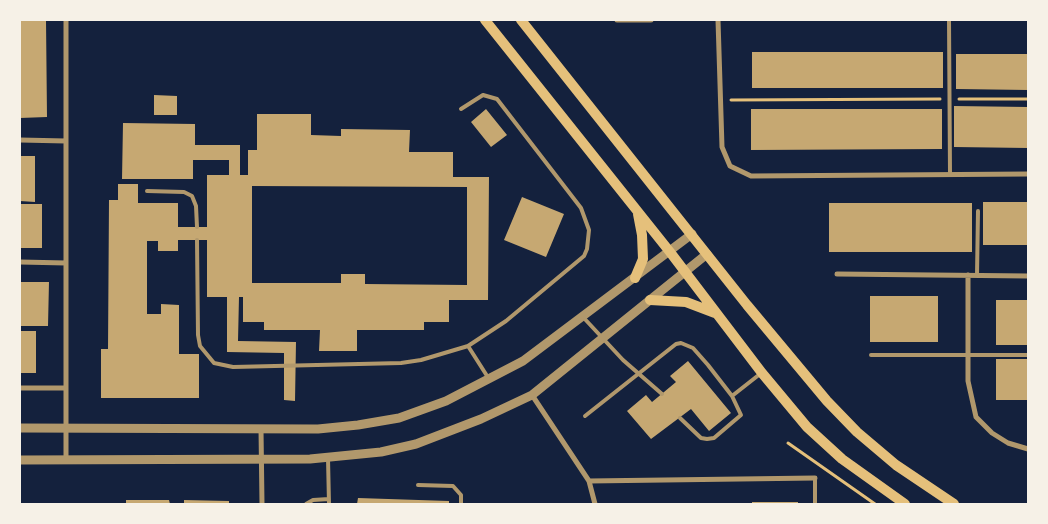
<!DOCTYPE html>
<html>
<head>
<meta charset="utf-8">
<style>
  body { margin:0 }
  #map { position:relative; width:1048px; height:524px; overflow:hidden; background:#14213d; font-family:Arial,sans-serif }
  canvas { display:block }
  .frame { position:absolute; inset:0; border:21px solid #f6f1e7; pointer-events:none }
</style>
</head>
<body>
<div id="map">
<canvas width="1048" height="524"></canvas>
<div class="frame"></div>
</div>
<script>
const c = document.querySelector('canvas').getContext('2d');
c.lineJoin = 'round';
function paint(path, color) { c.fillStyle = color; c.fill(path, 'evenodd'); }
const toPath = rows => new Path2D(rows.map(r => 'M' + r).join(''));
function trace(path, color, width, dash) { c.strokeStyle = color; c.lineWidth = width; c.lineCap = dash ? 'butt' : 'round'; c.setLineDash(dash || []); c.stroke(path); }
paint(toPath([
  [20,20,46,20,47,117,20,118],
  [752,52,943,52,943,88,752,88],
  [956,54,1028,54,1028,90,956,89],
  [154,95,177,96,177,115,154,115],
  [954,106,1028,107,1028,148,954,147],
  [486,109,507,135,491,147,471,122],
  [751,109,942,109,942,149,751,150],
  [257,114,311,114,311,135,341,136,341,129,410,130,409,152,453,152,453,177,489,177,488,300,449,300,449,322,424,322,424,330,357,330,357,351,319,351,320,330,264,330,264,322,243,322,243,297,239,297,238,341,296,342,295,401,284,400,284,353,227,352,227,297,207,297,207,240,178,240,178,251,158,251,158,241,147,241,147,314,161,314,161,304,179,305,179,354,199,354,199,398,101,398,101,349,108,349,109,200,118,200,118,184,138,184,138,203,178,203,178,227,207,227,207,175,229,175,229,160,193,160,193,179,122,179,123,123,195,124,195,145,240,145,240,175,248,175,248,150,257,150],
  [252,186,467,187,467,285,365,284,365,274,341,274,341,283,252,283],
  [20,156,35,156,35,202,20,201],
  [522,197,564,214,546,257,504,240],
  [983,202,1028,202,1028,245,983,245],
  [829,203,972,203,972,252,829,252],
  [20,204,42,204,42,248,20,248],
  [20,282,49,282,48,326,20,326],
  [870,296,938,296,938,342,870,342],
  [996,300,1028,300,1028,345,996,345],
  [20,331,36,331,36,373,20,373],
  [996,359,1028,359,1028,400,996,400],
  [688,361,731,413,709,431,691,409,651,439,627,411,646,395,652,402,676,382,670,376],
  [358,498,449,501,449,504,357,504],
  [126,500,169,500,170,504,126,504],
  [184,500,229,501,229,504,184,504],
  [752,502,798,502,798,504,752,504]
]), '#c6a872');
trace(toPath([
  [959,99,1028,99],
  [731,100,940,99],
  [788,443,875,504]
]), '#e5c07b', 3);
trace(toPath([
  [949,20,950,174],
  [147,191,184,192,192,196,196,206,197,227],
  [197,240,198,335,200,346,214,363,233,367,401,363,421,360,468,346,506,321,584,256,587,249,589,230,581,208,497,99,483,95,461,109],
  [977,275,978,211],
  [582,316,623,360,662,394],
  [468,346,489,379],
  [871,355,1028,355],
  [732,396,760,374],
  [585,416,676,344,681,343,693,348,708,365,732,396,741,415,714,438,707,439,701,438,680,418],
  [328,458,329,504],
  [418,485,453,486,461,495,461,504],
  [306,504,313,500,329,499],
  [815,504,815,478]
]), '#b1986c', 4);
trace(toPath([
  [66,20,66,460],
  [617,20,651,20],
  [718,20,722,147,730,166,751,176,1028,174],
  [20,140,66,141],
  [20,262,66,263],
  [837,274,1028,276],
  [968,275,968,381,976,417,992,433,1008,443,1028,449],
  [20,388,66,388],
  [532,395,589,481,595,504],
  [261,429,262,504],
  [589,481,815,478]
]), '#b1986c', 5);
trace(toPath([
  [20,428,318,429,358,425,399,418,446,401,523,361,692,234],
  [20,460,310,459,381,452,416,444,481,419,532,395,707,254]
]), '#b1986c', 9);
trace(toPath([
  [485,20,670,252,762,373,807,427,842,459,905,504],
  [521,20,747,305,827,401,857,432,896,465,954,504],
  [635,278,643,259,642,235,638,214],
  [650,300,686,302,715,313]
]), '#e5c07b', 10);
</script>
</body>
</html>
